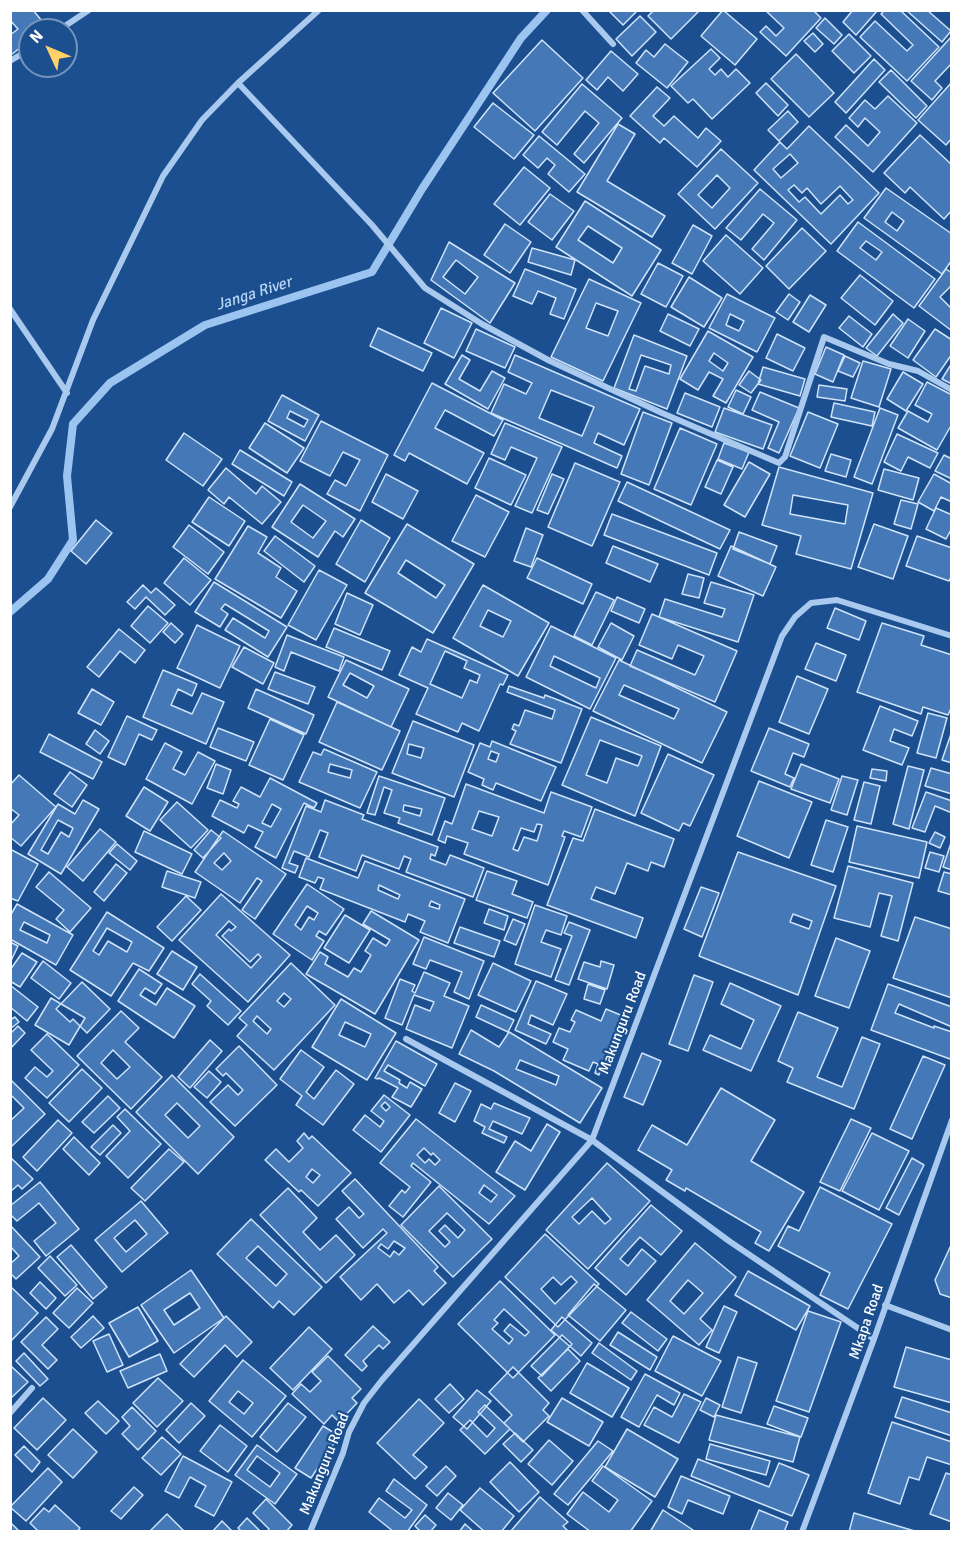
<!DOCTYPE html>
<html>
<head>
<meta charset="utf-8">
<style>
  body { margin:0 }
  #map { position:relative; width:962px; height:1542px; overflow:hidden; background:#1b4f8f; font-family:Signika,sans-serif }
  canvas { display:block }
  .frame { position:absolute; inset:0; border:12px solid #fff; pointer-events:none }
  .north { position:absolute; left:18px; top:18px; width:60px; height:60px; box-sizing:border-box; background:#1b4f8f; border:2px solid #7695bc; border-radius:50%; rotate:314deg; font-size:16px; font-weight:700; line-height:24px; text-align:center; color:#fff }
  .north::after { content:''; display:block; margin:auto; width:21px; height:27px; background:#ffd166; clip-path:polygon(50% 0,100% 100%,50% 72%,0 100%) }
</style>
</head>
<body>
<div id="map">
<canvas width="962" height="1542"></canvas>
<div class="frame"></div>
<div class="north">N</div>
</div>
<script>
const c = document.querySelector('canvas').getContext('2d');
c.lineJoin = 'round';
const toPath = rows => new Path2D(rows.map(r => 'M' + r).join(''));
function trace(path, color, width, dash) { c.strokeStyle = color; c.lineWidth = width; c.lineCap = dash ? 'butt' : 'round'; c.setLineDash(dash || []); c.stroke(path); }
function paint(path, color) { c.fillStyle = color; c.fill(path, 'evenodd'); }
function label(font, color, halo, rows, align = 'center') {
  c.font = font + ' Signika,sans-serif'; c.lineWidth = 4.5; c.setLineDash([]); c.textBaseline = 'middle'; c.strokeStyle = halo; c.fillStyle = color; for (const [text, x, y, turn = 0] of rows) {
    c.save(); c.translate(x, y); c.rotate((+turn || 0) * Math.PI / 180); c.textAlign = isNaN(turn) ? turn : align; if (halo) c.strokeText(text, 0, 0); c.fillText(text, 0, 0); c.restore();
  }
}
trace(toPath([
  [10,612,48,579,73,540,67,476,73,424,110,383,205,325,372,272,422,189,521,38,547,10]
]), '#9cc4f0', 8);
const building = toPath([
  [10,10,33,10,46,26,42,30,30,30,30,40,11,55,10,35,18,29,10,20,10,10],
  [608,10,638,10,623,25,608,10],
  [654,10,700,10,671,39,648,16,654,10],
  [723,10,757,39,735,65,701,36,723,10],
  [765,10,813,10,821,18,786,56,760,32,766,26,776,36,784,28,765,10],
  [853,10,878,10,856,35,843,22,853,10],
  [885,10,900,10,939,47,907,81,860,37,875,21,907,51,913,45,881,14,885,10],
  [906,10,927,10,951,31,942,42,906,10],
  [640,16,656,32,632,56,616,39,640,16],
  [825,18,842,35,834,44,816,28,825,18],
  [813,33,823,44,815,52,804,41,813,33],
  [849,34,871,56,854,73,832,51,849,34],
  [952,36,952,63,935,81,942,88,932,100,911,81,952,36],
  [542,40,583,78,535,131,493,93,542,40],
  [665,44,688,62,667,88,636,63,646,50,654,57,665,44],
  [711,49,720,58,709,69,715,75,721,69,728,77,736,69,750,83,712,119,693,99,688,103,671,86,711,49],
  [611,51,638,74,623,91,608,77,597,90,586,80,611,51],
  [796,54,834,93,809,117,771,79,796,54],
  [874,59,885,70,846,113,835,102,874,59],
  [891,70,927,106,916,118,879,82,891,70],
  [952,82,952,138,946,145,918,120,952,82],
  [766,83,788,105,778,116,756,93,766,83],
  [582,84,622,118,584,163,574,154,599,123,585,111,557,145,542,132,582,84],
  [657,87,670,98,653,116,664,126,674,116,698,138,706,128,721,141,697,167,664,138,660,143,630,116,657,87],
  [888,96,917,123,873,172,835,137,846,125,868,146,880,132,865,118,858,127,849,118,865,100,875,109,888,96],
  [493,103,534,135,514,159,474,127,493,103],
  [788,111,798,122,779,141,768,130,788,111],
  [618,124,635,134,607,181,665,216,652,237,577,192,618,124],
  [809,126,879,193,831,244,754,170,780,142,787,149,809,126],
  [790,154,798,163,781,178,773,169,790,154],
  [794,185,802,193,807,188,821,204,840,186,853,200,848,204,840,195,821,214,805,197,799,202,788,190,794,185],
  [920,135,952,165,952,210,944,219,910,187,905,193,884,173,920,135],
  [539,136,585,174,569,192,548,174,555,165,547,158,538,168,523,155,539,136],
  [721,149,758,183,715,229,678,194,721,149],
  [717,175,730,188,712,208,698,195,717,175],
  [524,167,550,188,520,225,494,204,524,167],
  [886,188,952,234,952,260,942,274,864,218,886,188],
  [892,212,904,221,897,231,885,222,892,212],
  [760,189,797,220,764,260,752,249,774,223,763,214,741,240,726,228,760,189],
  [550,194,574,211,552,240,528,222,550,194],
  [585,201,661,250,632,296,556,247,585,201],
  [588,226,622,248,613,263,578,240,588,226],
  [858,222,935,279,914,308,837,251,858,222],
  [866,241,882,252,876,260,860,248,866,241],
  [505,224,531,242,510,273,484,255,505,224],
  [693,225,712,236,692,274,672,263,693,225],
  [802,228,826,251,789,289,766,266,802,228],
  [726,235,763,268,740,294,703,261,726,235],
  [449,242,515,283,490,323,431,280,449,242],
  [456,260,478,277,465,294,443,277,456,260],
  [532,248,575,260,571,275,528,262,532,248],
  [658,263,683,276,666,307,641,294,658,263],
  [525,269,576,289,564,319,550,314,556,298,538,291,532,304,513,296,525,269],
  [946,269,952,273,952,285,940,297,950,307,952,306,952,331,919,306,946,269],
  [860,275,893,301,875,325,841,298,860,275],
  [689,277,722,298,704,327,671,307,689,277],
  [589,279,641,303,603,381,551,357,589,279],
  [596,303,618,311,608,336,586,328,596,303],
  [727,294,775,318,757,352,709,328,727,294],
  [730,314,744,321,739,331,726,325,730,314],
  [789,294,800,302,788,320,776,312,789,294],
  [810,295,826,305,809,332,793,322,810,295],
  [441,308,472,323,454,358,424,343,441,308],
  [668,314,699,329,690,346,660,331,668,314],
  [893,314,903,323,877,356,866,348,893,314],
  [849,316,872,334,863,347,839,328,849,316],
  [908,319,925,331,908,358,890,346,908,319],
  [378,328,432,353,423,371,370,346,378,328],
  [476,329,515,347,505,368,466,351,476,329],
  [935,329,952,340,952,354,936,377,913,360,935,329],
  [708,331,753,357,726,403,713,396,723,379,709,372,698,390,680,379,708,331],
  [714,353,728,363,723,371,709,361,714,353],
  [777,334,805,348,793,371,766,358,777,334],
  [634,335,687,356,667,409,614,388,634,335],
  [641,355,671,365,669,374,645,366,636,391,629,389,641,355],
  [826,347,844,355,833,382,815,374,826,347],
  [462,355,470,360,459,379,480,391,492,371,505,378,488,409,445,384,462,355],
  [515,355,640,409,624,445,598,433,594,443,622,456,617,468,491,413,504,384,526,394,532,383,508,372,515,355],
  [551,390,594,407,582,436,539,418,551,390],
  [845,356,860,363,853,377,838,371,845,356],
  [863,361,891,369,879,407,851,398,863,361],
  [950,366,952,367,952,384,942,379,950,366],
  [763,367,805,379,800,396,758,384,763,367],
  [749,371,761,380,751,393,739,385,749,371],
  [903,372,923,384,906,411,887,399,903,372],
  [927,382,952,395,952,424,937,450,898,428,908,411,928,422,932,414,915,405,927,382],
  [432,383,503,420,494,436,445,410,435,428,484,453,467,484,409,453,405,461,394,455,432,383],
  [819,385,847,389,845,401,817,397,819,385],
  [736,390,751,397,743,414,728,407,736,390],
  [760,392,799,408,779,453,768,448,779,422,752,410,760,392],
  [685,393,720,407,712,427,677,413,685,393],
  [282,395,319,415,305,441,268,421,282,395],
  [290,411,308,420,304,427,287,418,290,411],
  [834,403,875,412,872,426,831,417,834,403],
  [724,408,772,425,763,449,715,432,724,408],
  [880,408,898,415,872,484,854,477,880,408],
  [643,412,672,423,649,485,621,474,643,412],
  [808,412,838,424,820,468,790,456,808,412],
  [321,421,388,455,360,511,327,494,335,480,346,486,360,460,343,452,330,476,300,461,321,421],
  [265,423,304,448,287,473,249,448,265,423],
  [505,423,562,447,532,513,515,506,537,458,511,447,505,460,491,454,505,423],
  [680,428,717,444,691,505,654,489,680,428],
  [184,433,222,459,203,486,166,460,184,433],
  [897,434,938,453,930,468,908,457,901,471,884,462,897,434],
  [724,443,749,452,742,469,718,459,724,443],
  [240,450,292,482,284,496,232,464,240,450],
  [831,454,851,460,846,477,825,471,831,454],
  [944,455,952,459,952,479,935,471,944,455],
  [489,458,526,475,511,505,475,488,489,458],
  [717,460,733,467,721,494,705,487,717,460],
  [749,462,770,474,745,517,724,505,749,462],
  [575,463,620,482,592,546,548,527,575,463],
  [779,467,873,493,851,569,796,554,801,536,762,525,779,467],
  [793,495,848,505,845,524,790,514,793,495],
  [226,468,256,494,262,486,281,502,262,524,229,497,224,504,208,490,226,468],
  [884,469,919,478,913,500,878,490,884,469],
  [386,474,418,491,403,519,372,502,386,474],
  [552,474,564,479,548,514,537,510,552,474],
  [934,474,952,484,952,502,941,497,934,511,918,502,934,474],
  [627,482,730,530,720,549,618,501,627,482],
  [300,484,355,519,343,537,335,531,318,557,272,527,300,484],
  [303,505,326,521,313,538,291,522,303,505],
  [476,495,509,512,485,557,452,541,476,495],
  [209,497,245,521,229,546,192,522,209,497],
  [901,500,918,504,911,529,894,524,901,500],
  [936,508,952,515,952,528,946,539,926,529,936,508],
  [612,514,717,553,709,575,604,535,612,514],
  [96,520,112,533,86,564,71,551,96,520],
  [361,520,390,538,365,582,336,564,361,520],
  [407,524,474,564,433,633,365,593,407,524],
  [406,560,445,585,436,598,398,573,406,560],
  [874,524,908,536,893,579,858,567,874,524],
  [189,525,224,552,208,574,173,547,189,525],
  [248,526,267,537,258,553,281,568,276,577,297,591,281,618,215,579,248,526],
  [526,528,543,535,531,567,514,561,526,528],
  [739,532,777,546,770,564,733,549,739,532],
  [275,536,315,566,304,582,264,551,275,536],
  [917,536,952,548,952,575,949,581,906,566,917,536],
  [613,546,658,564,650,582,606,563,613,546],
  [731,546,776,567,763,596,718,576,731,546],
  [184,558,211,580,190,605,164,583,184,558],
  [537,558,592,584,583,604,527,578,537,558],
  [319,570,347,585,316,640,288,625,319,570],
  [688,574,704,578,699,598,682,594,688,574],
  [214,582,287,627,268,657,225,630,233,618,265,638,269,631,225,604,221,609,228,614,220,627,195,612,214,582],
  [711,582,754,595,738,642,659,617,665,599,722,617,725,609,704,603,711,582],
  [143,585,151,593,156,588,175,605,165,615,146,597,135,609,127,602,143,585],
  [483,585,549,623,518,676,453,638,483,585],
  [488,610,511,621,503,637,480,626,488,610],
  [596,592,614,600,592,645,574,636,596,592],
  [347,593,373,605,360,635,335,624,347,593],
  [617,597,645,609,639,623,611,611,617,597],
  [148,606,168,623,150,643,131,626,148,606],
  [835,608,866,621,859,640,827,628,835,608],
  [652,614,737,651,715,702,630,666,637,650,695,675,704,656,678,645,672,659,639,645,652,614],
  [171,623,183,634,175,643,163,632,171,623],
  [611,623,634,636,622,660,598,647,611,623],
  [882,623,924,636,921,645,952,655,952,706,948,715,923,707,921,714,857,692,882,623],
  [197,625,240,646,220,688,177,668,197,625],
  [551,626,616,658,590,709,526,677,551,626],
  [554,656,600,678,596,688,550,666,554,656],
  [334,628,390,651,382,670,326,647,334,628],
  [119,629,145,650,135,663,120,651,99,677,87,667,119,629],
  [287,635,344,657,339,671,291,652,284,671,275,667,287,635],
  [427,639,508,675,503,685,500,684,479,731,462,723,458,732,416,714,428,688,399,675,412,647,421,652,427,639],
  [445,651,467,661,464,668,480,675,477,683,470,680,462,698,430,684,445,651],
  [816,643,846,655,836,681,805,669,816,643],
  [244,647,274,663,263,684,232,667,244,647],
  [346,660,409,689,391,727,328,697,346,660],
  [350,673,374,686,367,698,343,685,350,673],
  [619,660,727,712,702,763,593,711,619,660],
  [624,685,679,709,674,719,619,695,624,685],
  [163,670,197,684,192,696,178,689,171,705,192,714,202,693,224,702,206,744,143,717,163,670],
  [275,672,315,687,308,704,268,689,275,672],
  [797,676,828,689,809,734,779,722,797,676],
  [509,686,544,698,545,695,582,709,561,763,510,744,516,731,512,729,514,724,519,726,525,710,552,719,555,710,507,692,509,686],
  [92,689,114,702,101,725,78,713,92,689],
  [256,689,314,715,306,734,248,708,256,689],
  [337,702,400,731,382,770,319,742,337,702],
  [880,706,918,721,912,736,894,729,890,741,909,748,902,765,863,750,880,706],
  [928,713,947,718,936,758,917,753,928,713],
  [127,716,157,730,152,740,139,734,125,765,108,757,127,716],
  [591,717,661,746,635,816,562,785,591,717],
  [600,740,642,756,638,766,616,758,607,783,586,775,600,740],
  [270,719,304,735,283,780,249,765,270,719],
  [413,721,474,745,454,797,392,773,413,721],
  [409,744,424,748,421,758,407,754,409,744],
  [218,728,254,742,246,761,210,747,218,728],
  [769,728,809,744,804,757,793,753,785,774,794,778,790,787,751,771,769,728],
  [95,730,109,741,100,754,86,744,95,730],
  [952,731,952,763,942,760,952,731],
  [49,734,102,762,93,779,40,752,49,734],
  [492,741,556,767,541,801,496,783,493,790,482,785,484,779,468,772,480,743,490,747,492,741],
  [491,751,499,754,496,762,488,759,491,751],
  [165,743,182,752,173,769,185,775,198,752,215,761,192,804,146,779,165,743],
  [324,749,377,772,360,808,299,782,313,752,321,755,324,749],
  [330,764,352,770,350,778,328,772,330,764],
  [668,754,714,775,690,826,683,823,679,831,641,813,668,754],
  [216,764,231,770,223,794,207,788,216,764],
  [801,764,839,779,830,803,791,789,801,764],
  [908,766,924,770,909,829,893,824,908,766],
  [931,768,952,774,952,794,925,786,931,768],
  [872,769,887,771,886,781,870,778,872,769],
  [70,772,87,785,72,807,54,794,70,772],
  [19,775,56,807,21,846,10,837,10,825,19,815,10,808,10,785,19,775],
  [379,776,445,798,432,835,398,823,400,818,384,813,392,790,384,787,375,815,367,813,379,776],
  [404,805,422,809,420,816,403,811,404,805],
  [842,776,858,780,847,815,831,810,842,776],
  [270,778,317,803,314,808,304,803,276,858,255,847,263,832,248,825,244,833,212,816,220,800,237,808,239,804,233,801,241,787,260,797,270,778],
  [272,804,281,809,271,827,262,823,272,804],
  [759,781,812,802,789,858,737,836,759,781],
  [864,782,880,786,871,824,854,820,864,782],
  [466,784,544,813,551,792,592,807,581,837,564,831,562,836,565,837,548,885,464,854,468,843,447,836,445,843,438,840,445,821,452,824,466,784],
  [479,811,499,817,492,836,472,829,479,811],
  [537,824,542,825,537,841,524,837,518,851,513,849,521,828,534,832,537,824],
  [144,787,168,802,150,831,126,816,144,787],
  [926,792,952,801,952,813,935,806,925,832,912,828,926,792],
  [83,800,99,809,61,874,28,854,58,804,75,814,83,800],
  [58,820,73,828,69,837,61,832,48,854,41,850,58,820],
  [325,800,364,815,362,819,438,847,435,856,431,854,430,859,446,865,450,855,484,868,473,897,406,872,411,859,404,856,399,869,362,855,356,871,319,857,328,833,320,830,309,857,294,851,289,863,298,866,295,873,282,868,306,806,321,812,325,800],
  [177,802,208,830,191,848,160,820,177,802],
  [595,809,674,839,664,867,651,862,648,871,627,863,615,894,596,887,591,899,643,918,636,938,547,905,573,838,583,841,595,809],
  [826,820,848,827,833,872,811,865,826,820],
  [857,826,927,842,919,878,849,862,857,826],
  [100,829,116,842,83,881,67,867,100,829],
  [211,830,221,838,203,858,194,850,211,830],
  [144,831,192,854,182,874,135,852,144,831],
  [223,831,286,874,255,919,242,910,262,881,257,878,240,903,195,872,223,831],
  [224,853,231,861,222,870,214,863,224,853],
  [935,832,945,837,940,848,929,843,935,832],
  [952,840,952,870,943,867,952,840],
  [117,844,137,861,130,870,109,853,117,844],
  [10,849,38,864,18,901,10,898,10,849],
  [738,852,836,886,798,995,699,956,738,852],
  [793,914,812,921,809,929,790,922,793,914],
  [930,852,944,856,939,872,925,868,930,852],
  [306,858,358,878,365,861,465,899,448,943,420,932,425,921,408,914,405,922,320,889,324,879,318,877,315,883,299,877,306,858],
  [379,885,400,895,398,899,378,890,379,885],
  [431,901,440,905,439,909,429,906,431,901],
  [116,864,127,873,104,901,94,892,116,864],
  [848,866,913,883,898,941,881,936,892,896,879,893,870,927,834,918,848,866],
  [167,871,201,882,195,898,162,887,167,871],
  [487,871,517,881,512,894,533,902,527,918,476,900,487,871],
  [49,872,91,908,70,932,56,919,64,910,36,887,49,872],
  [944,872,952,874,952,895,938,891,944,872],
  [307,884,344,909,326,935,319,931,316,936,324,941,312,960,273,934,307,884],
  [307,906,318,913,314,920,309,917,301,930,295,925,307,906],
  [701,887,719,893,702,937,684,929,701,887],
  [221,894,290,955,248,1002,179,940,221,894],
  [229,921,236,927,231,931,229,929,222,936,250,962,258,954,261,957,251,968,216,935,229,921],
  [186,896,201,910,172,941,157,927,186,896],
  [17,904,73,935,56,965,10,939,10,916,17,904],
  [24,922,50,935,47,943,20,930,24,922],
  [535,905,567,916,561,935,546,930,541,942,561,949,551,977,515,964,535,905],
  [489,909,508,916,504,930,484,923,489,909],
  [371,911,419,940,375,1014,306,974,320,952,328,957,325,964,348,977,354,968,361,972,371,955,365,951,373,938,386,946,390,940,363,924,371,911],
  [107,912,164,948,149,971,133,963,111,996,70,970,107,912],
  [107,928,132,942,127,952,108,941,99,955,93,951,107,928],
  [345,915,370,930,349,963,324,948,345,915],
  [915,917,952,929,952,998,893,978,915,917],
  [513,919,525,924,516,945,504,940,513,919],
  [569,922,590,930,569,985,555,980,572,936,564,933,569,922],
  [460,927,500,941,494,957,454,943,460,927],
  [424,937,484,961,469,999,454,992,462,972,430,960,426,969,413,964,424,937],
  [836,938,870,951,849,1008,815,996,836,938],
  [10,942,18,946,10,963,10,942],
  [172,951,197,967,183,990,157,974,172,951],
  [22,953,37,962,20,987,10,981,10,970,22,953],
  [43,961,71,983,59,999,31,978,43,961],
  [601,961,614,965,607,989,578,979,584,962,600,967,601,961],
  [291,963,335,1005,274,1070,237,1036,247,1025,239,1018,291,963],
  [284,993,291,999,284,1007,277,1001,284,993],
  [257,1016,271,1029,267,1034,253,1021,257,1016],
  [493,963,531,981,516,1012,478,995,493,963],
  [139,969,162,984,155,994,145,988,140,995,156,1005,167,988,195,1006,174,1038,118,1001,139,969],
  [424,972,450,983,444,996,469,1006,452,1048,406,1029,415,1005,430,1011,434,1002,414,995,402,1025,385,1018,400,979,415,985,412,991,415,993,424,972],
  [200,974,241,1011,228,1025,207,1006,211,1001,192,984,200,974],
  [694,975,713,982,688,1051,669,1044,694,975],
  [536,981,567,994,553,1025,531,1015,528,1024,551,1034,546,1044,515,1030,536,981],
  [82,982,110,1009,87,1033,73,1019,70,1022,56,1009,82,982],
  [730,983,781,1006,751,1071,703,1050,710,1035,741,1049,754,1020,721,1004,730,983],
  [588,984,605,990,600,1004,584,999,588,984],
  [888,984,952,1007,952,1027,899,1004,895,1013,934,1028,934,1026,952,1032,952,1054,950,1059,871,1030,888,984],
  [10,985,38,1007,27,1021,10,1007,10,985],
  [51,998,85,1018,69,1045,35,1025,51,998],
  [341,999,396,1033,367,1080,312,1047,341,999],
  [345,1022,371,1034,365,1047,339,1035,345,1022],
  [481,1005,514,1020,508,1032,476,1017,481,1005],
  [606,1009,623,1016,599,1075,595,1073,598,1064,593,1062,589,1071,563,1060,568,1049,553,1042,559,1028,570,1032,575,1022,571,1020,576,1010,601,1021,606,1009],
  [121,1011,139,1028,125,1042,162,1077,131,1109,77,1056,121,1011],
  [113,1050,130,1067,117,1079,101,1063,113,1050],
  [798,1012,838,1028,817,1077,842,1087,862,1037,880,1044,854,1109,787,1082,793,1068,778,1061,798,1012],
  [15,1017,19,1022,10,1029,10,1020,15,1017],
  [18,1026,25,1033,10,1049,10,1034,18,1026],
  [471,1030,499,1047,509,1032,602,1088,580,1123,494,1071,459,1054,471,1030],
  [520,1060,559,1076,556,1085,516,1069,520,1060],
  [47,1034,79,1065,47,1098,25,1078,35,1067,47,1077,53,1071,31,1050,47,1034],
  [210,1040,222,1051,190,1088,178,1077,210,1040],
  [396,1041,437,1064,425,1086,388,1065,384,1071,400,1080,399,1083,407,1088,410,1082,422,1089,411,1107,392,1097,398,1088,379,1078,378,1079,375,1078,396,1041],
  [239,1046,277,1085,235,1126,210,1102,228,1085,238,1095,243,1090,226,1073,223,1076,216,1069,239,1046],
  [301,1050,324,1067,306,1092,314,1099,336,1070,354,1084,323,1125,296,1105,302,1096,280,1079,301,1050],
  [642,1053,661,1061,643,1105,624,1097,642,1053],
  [923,1056,945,1065,912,1139,890,1129,923,1056],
  [82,1069,102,1088,69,1122,49,1103,82,1069],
  [209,1071,221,1082,207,1098,194,1087,209,1071],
  [172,1075,234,1137,198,1174,136,1112,172,1075],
  [177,1103,200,1126,188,1138,165,1115,177,1103],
  [10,1079,45,1114,10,1148,10,1121,24,1108,12,1096,10,1097,10,1079],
  [455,1083,471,1091,455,1122,439,1113,455,1083],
  [721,1088,775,1120,751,1161,804,1192,769,1251,755,1243,761,1232,686,1188,685,1191,666,1180,672,1170,638,1150,652,1125,687,1145,721,1088],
  [384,1095,410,1115,381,1152,353,1130,365,1115,380,1127,384,1121,371,1111,384,1095],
  [385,1102,390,1107,386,1111,381,1106,385,1102],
  [108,1096,120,1108,94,1133,82,1122,108,1096],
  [494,1103,530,1118,522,1134,493,1121,489,1129,507,1137,504,1143,482,1133,485,1127,474,1121,481,1104,491,1109,494,1103],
  [125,1109,161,1144,128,1178,106,1156,130,1131,117,1117,125,1109],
  [416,1119,515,1196,489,1224,413,1163,411,1166,431,1182,403,1217,389,1206,402,1190,405,1193,410,1187,380,1163,416,1119],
  [424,1148,431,1155,433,1153,440,1160,435,1165,429,1159,425,1163,417,1155,424,1148],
  [484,1185,497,1195,491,1202,479,1193,484,1185],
  [851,1119,871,1128,840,1191,820,1182,851,1119],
  [58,1120,72,1133,37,1171,23,1157,58,1120],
  [547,1124,560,1132,525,1190,496,1172,515,1141,531,1151,547,1124],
  [113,1125,121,1133,100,1155,91,1147,113,1125],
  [304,1133,309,1139,312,1136,351,1173,318,1206,301,1190,299,1192,265,1160,276,1149,289,1162,303,1148,297,1141,304,1133],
  [312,1169,320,1175,313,1183,306,1177,312,1169],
  [872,1133,909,1151,879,1210,842,1191,872,1133],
  [74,1137,100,1163,89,1175,63,1149,74,1137],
  [169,1149,184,1162,145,1201,131,1188,169,1149],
  [10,1157,33,1179,22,1189,18,1185,10,1192,10,1157],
  [912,1158,924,1165,899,1215,886,1208,912,1158],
  [607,1163,650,1201,588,1269,546,1230,607,1163],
  [592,1198,611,1219,605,1224,592,1211,579,1224,572,1217,592,1198],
  [355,1179,438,1267,434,1271,446,1283,423,1305,409,1290,394,1303,377,1284,361,1300,340,1277,387,1233,383,1229,363,1248,336,1219,349,1207,359,1218,364,1214,342,1191,355,1179],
  [394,1241,405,1248,399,1255,394,1251,390,1257,378,1248,381,1244,388,1249,394,1241],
  [40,1182,79,1229,46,1256,34,1241,56,1223,39,1203,17,1221,10,1214,10,1206,40,1182],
  [439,1186,492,1239,453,1277,401,1225,439,1186],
  [447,1213,465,1230,458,1238,445,1225,439,1231,450,1242,445,1247,429,1231,447,1213],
  [820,1187,892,1224,848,1309,820,1295,830,1273,778,1246,788,1226,799,1231,820,1187],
  [288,1188,317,1218,303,1232,320,1250,336,1235,355,1255,326,1283,260,1215,288,1188],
  [141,1201,168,1233,122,1272,95,1240,141,1201],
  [135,1220,147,1234,126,1252,114,1238,135,1220],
  [651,1205,682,1231,661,1255,640,1237,620,1259,628,1266,642,1249,656,1261,626,1295,595,1268,651,1205],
  [251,1219,322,1287,294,1315,279,1301,273,1308,217,1254,251,1219],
  [258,1246,287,1274,276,1286,246,1258,258,1246],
  [10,1225,40,1257,16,1279,10,1273,10,1264,19,1256,10,1246,10,1225],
  [545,1234,599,1284,558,1327,505,1277,545,1234],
  [571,1276,577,1282,555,1304,541,1289,553,1277,561,1285,571,1276],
  [695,1243,736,1277,700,1319,712,1330,699,1345,647,1300,695,1243],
  [688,1280,703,1293,684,1314,670,1301,688,1280],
  [952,1243,952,1298,940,1294,935,1280,952,1243],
  [71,1245,107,1287,93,1299,57,1257,71,1245],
  [50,1256,77,1285,65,1296,38,1268,50,1256],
  [191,1270,224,1318,174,1353,141,1305,191,1270],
  [190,1293,200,1308,174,1325,164,1310,190,1293],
  [748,1271,810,1306,796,1330,735,1295,748,1271],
  [500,1281,555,1335,513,1378,458,1324,500,1281],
  [504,1309,529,1332,525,1336,510,1324,504,1331,513,1339,509,1344,492,1329,498,1323,494,1320,504,1309],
  [40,1282,56,1298,46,1309,30,1293,40,1282],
  [594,1284,626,1310,600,1341,568,1315,594,1284],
  [10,1286,38,1313,10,1342,10,1286],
  [77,1288,93,1303,69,1328,53,1313,77,1288],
  [724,1306,737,1312,719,1353,706,1347,724,1306],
  [138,1307,158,1341,129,1357,109,1323,138,1307],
  [808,1311,841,1322,809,1412,776,1401,808,1311],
  [631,1312,667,1339,658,1351,622,1323,631,1312],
  [93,1316,104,1328,81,1348,71,1337,93,1316],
  [226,1316,252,1342,237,1357,225,1345,194,1377,180,1364,226,1316],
  [46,1317,58,1329,42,1345,57,1360,48,1369,21,1342,46,1317],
  [562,1317,592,1343,581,1356,551,1330,562,1317],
  [373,1326,390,1342,383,1349,379,1345,363,1361,367,1366,362,1371,345,1355,373,1326],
  [309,1327,332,1349,293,1390,270,1368,309,1327],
  [618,1332,657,1357,650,1370,610,1345,618,1332],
  [109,1334,123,1365,107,1372,93,1341,109,1334],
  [562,1335,572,1344,542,1376,531,1366,562,1335],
  [673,1336,721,1361,702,1396,655,1371,673,1336],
  [599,1343,637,1371,631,1380,592,1353,599,1343],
  [906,1347,952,1360,952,1403,894,1387,906,1347],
  [568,1349,580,1361,551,1391,538,1378,568,1349],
  [24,1353,48,1379,40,1386,16,1361,24,1353],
  [160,1354,167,1371,128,1388,120,1371,160,1354],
  [328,1356,361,1389,352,1398,357,1403,339,1422,332,1415,324,1424,292,1394,301,1384,310,1392,321,1381,312,1372,328,1356],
  [738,1357,757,1363,741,1413,722,1407,738,1357],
  [243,1360,286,1396,252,1437,209,1401,243,1360],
  [238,1391,253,1403,244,1414,229,1402,238,1391],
  [587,1363,629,1388,612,1417,570,1393,587,1363],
  [10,1365,28,1382,10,1399,11,1379,10,1365],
  [513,1367,549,1403,543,1410,549,1416,523,1442,504,1423,512,1415,489,1392,513,1367],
  [645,1374,680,1393,674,1405,657,1395,639,1427,621,1417,645,1374],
  [158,1378,183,1401,157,1427,133,1403,158,1378],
  [450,1384,464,1399,449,1413,435,1399,450,1384],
  [477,1390,491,1401,467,1429,453,1417,477,1390],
  [684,1394,701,1402,679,1443,644,1425,654,1407,672,1417,684,1394],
  [902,1397,952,1413,952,1436,895,1417,902,1397],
  [43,1398,66,1420,37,1450,14,1428,43,1398],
  [562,1398,603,1422,589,1446,547,1422,562,1398],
  [706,1398,720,1405,714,1417,700,1410,706,1398],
  [419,1399,444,1423,413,1455,427,1467,415,1479,377,1443,419,1399],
  [98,1401,119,1421,106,1434,85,1413,98,1401],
  [191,1403,205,1416,179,1443,166,1430,191,1403],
  [288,1403,306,1417,277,1452,260,1437,288,1403],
  [485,1405,510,1429,485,1454,460,1430,470,1420,487,1437,495,1428,478,1412,485,1405],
  [774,1406,808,1418,801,1437,767,1424,774,1406],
  [132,1407,156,1431,138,1450,122,1434,130,1426,122,1417,132,1407],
  [716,1415,800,1437,793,1462,709,1440,716,1415],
  [892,1422,952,1442,952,1465,927,1457,919,1480,909,1477,900,1504,868,1493,892,1422],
  [220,1425,247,1446,228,1472,200,1451,220,1425],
  [323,1426,339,1436,311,1478,295,1468,323,1426],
  [73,1429,97,1452,73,1478,48,1455,73,1429],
  [627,1429,678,1459,655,1497,605,1467,627,1429],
  [515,1433,533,1450,521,1462,503,1444,515,1433],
  [162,1437,181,1454,161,1475,142,1458,162,1437],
  [549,1440,573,1461,552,1485,528,1464,549,1440],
  [598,1441,613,1451,568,1505,554,1494,598,1441],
  [710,1444,770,1461,766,1475,706,1459,710,1444],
  [257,1445,297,1474,275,1504,235,1475,257,1445],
  [257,1456,280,1473,270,1487,247,1470,257,1456],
  [24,1446,40,1462,32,1472,15,1455,24,1446],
  [183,1456,232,1482,214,1516,195,1506,206,1486,190,1477,179,1498,165,1491,183,1456],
  [698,1459,769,1487,779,1463,809,1475,792,1516,691,1476,698,1459],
  [510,1462,539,1492,519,1512,490,1482,510,1462],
  [446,1466,456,1476,437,1496,426,1486,446,1466],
  [603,1466,652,1501,630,1532,591,1532,567,1514,583,1492,609,1512,618,1500,592,1481,603,1466],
  [48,1468,62,1482,26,1521,10,1507,48,1468],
  [946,1473,952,1475,952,1522,930,1514,946,1473],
  [681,1476,730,1496,723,1514,688,1500,682,1514,668,1507,681,1476],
  [394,1479,427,1505,407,1532,394,1532,369,1512,379,1498,405,1518,412,1510,386,1491,394,1479],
  [134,1487,143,1495,121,1519,111,1511,134,1487],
  [480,1488,514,1516,501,1532,485,1532,460,1510,480,1488],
  [448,1493,463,1505,451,1520,436,1508,448,1493],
  [540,1497,568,1522,563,1526,569,1532,510,1532,540,1497],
  [266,1499,292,1525,286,1532,267,1532,269,1529,253,1513,266,1499],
  [55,1505,80,1528,77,1532,39,1532,30,1523,44,1508,49,1512,55,1505],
  [663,1510,696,1532,650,1532,663,1510],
  [759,1510,788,1522,784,1532,750,1532,759,1510],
  [854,1513,918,1532,849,1532,854,1513],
  [167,1514,185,1532,153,1532,151,1530,167,1514],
  [425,1515,436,1525,430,1532,421,1532,415,1526,425,1515],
  [247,1518,261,1532,242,1532,238,1528,247,1518],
  [222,1521,233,1532,212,1532,222,1521],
  [10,1522,20,1532,10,1532,10,1522],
  [465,1524,474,1532,459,1532,465,1524]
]);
paint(building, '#4478b7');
trace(building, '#cfe3fa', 1.5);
trace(toPath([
  [582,10,613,44],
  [59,30,89,10],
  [10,61,30,49],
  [238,83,372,225,425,288,482,324,550,361,662,413,779,463,785,457,824,337,889,364,918,371,952,390],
  [10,309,67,393],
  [10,507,52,429,93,320,163,176,202,120,238,83,319,10],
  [406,1039,592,1140,729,1241,874,1339],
  [885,1305,952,1330],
  [10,1413,32,1388],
  [310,1532,343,1453,349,1432,364,1403,382,1380,592,1140,782,636,795,617,811,603,837,600,952,636],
  [802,1532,874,1339,952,1120]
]), '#a9c9ee', 6);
label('15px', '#fff', '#1b4f8f', [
  ["Makunguru Road",623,1023,-69],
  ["Mkapa Road",867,1322,-71],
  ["Makunguru Road",325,1464,-68]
]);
label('italic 16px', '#b5d3f5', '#1b4f8f', [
  ["Janga River",254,294,-18]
]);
</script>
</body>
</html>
